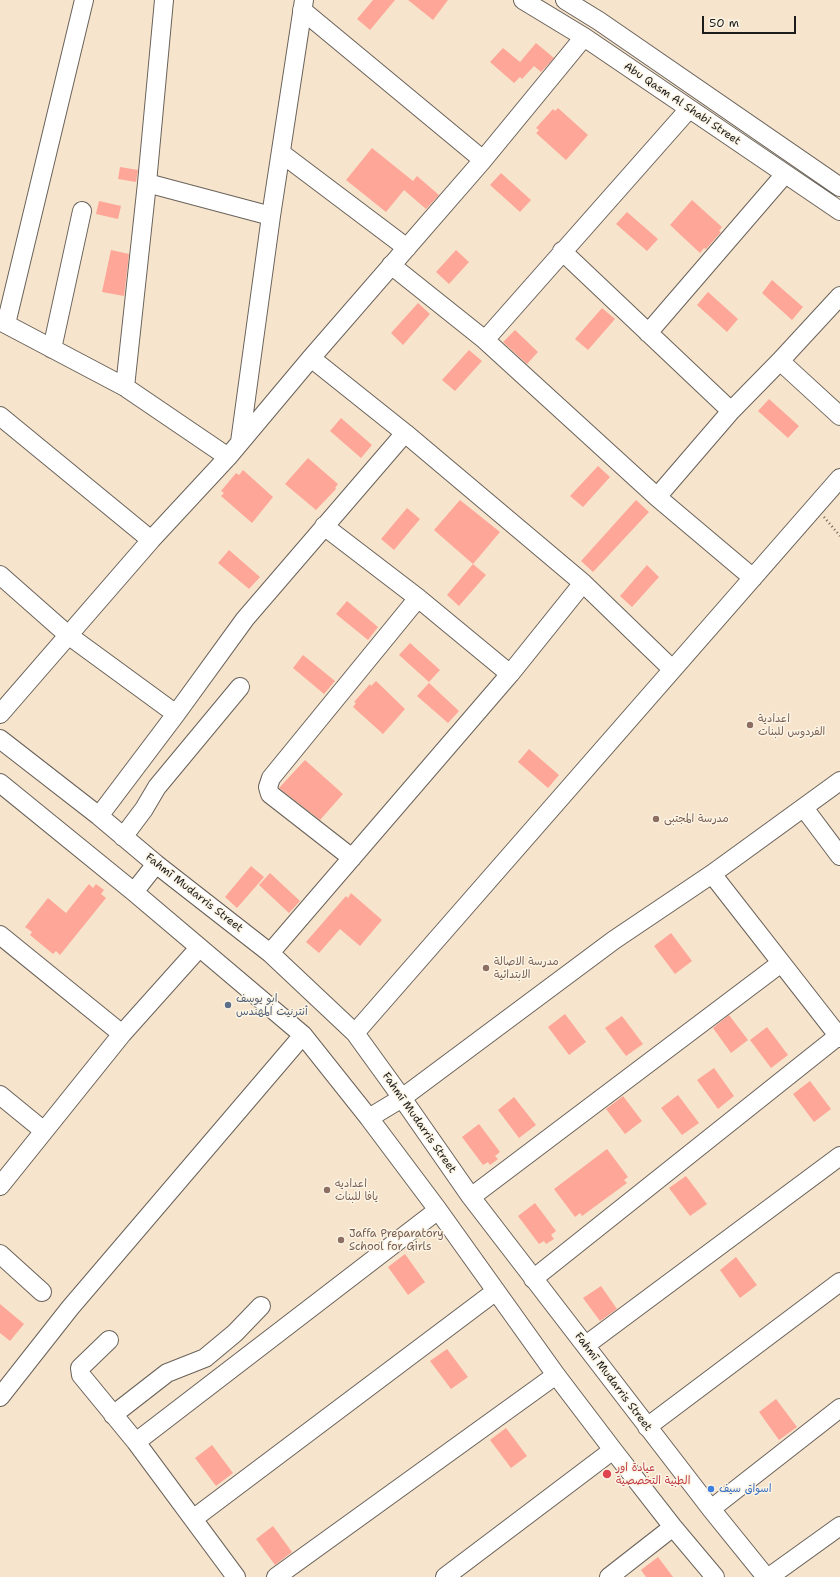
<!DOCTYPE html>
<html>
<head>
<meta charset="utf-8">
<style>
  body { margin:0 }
  #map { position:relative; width:840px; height:1577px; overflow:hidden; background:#f7e4cc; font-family:"Shantell Sans",sans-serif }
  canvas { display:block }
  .scale { position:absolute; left:702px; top:16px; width:94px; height:18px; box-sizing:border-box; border:2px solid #1c1c1c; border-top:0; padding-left:5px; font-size:12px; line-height:14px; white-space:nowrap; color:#1c1c1c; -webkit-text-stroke:3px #fcf5e5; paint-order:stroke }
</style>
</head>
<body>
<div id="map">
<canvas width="840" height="1577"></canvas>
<div class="scale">50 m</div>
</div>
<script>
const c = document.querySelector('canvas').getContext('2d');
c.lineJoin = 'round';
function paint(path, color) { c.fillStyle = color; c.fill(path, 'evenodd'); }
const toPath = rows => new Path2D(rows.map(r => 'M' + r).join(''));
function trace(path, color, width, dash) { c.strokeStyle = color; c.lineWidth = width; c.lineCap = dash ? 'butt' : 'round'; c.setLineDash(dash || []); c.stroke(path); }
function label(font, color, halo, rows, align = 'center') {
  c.font = font + ' "Shantell Sans","Playpen Sans Arabic",sans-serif'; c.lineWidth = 3; c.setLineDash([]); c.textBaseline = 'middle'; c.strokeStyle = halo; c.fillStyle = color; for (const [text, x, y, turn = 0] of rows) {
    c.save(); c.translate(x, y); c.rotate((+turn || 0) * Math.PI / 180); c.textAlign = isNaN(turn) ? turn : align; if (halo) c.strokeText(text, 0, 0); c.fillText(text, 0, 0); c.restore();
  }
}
paint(toPath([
  [373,0,395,0,370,30,357,19],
  [408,0,448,0,433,20],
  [536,43,554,58,541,72,534,66,522,79,520,77,514,83,490,62,503,48,520,62],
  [558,108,588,135,566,160,536,133,539,130,536,128,553,109,555,111],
  [372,148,413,181,417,176,439,195,426,209,404,190,386,212,346,180],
  [120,167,138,170,136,182,118,179],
  [501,173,531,200,520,212,490,185],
  [692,200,722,227,719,231,721,232,706,249,704,248,700,253,670,225],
  [99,201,121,206,118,219,96,214],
  [627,212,658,239,647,251,616,224],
  [111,250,129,254,124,296,102,292],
  [456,250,469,262,449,284,436,272],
  [772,280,803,307,792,320,762,293],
  [708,292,738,319,727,332,697,305],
  [418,303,430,314,403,345,391,333],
  [602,308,615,319,588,350,575,339],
  [515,330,538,352,527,364,503,342],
  [469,350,482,361,455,391,442,380],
  [769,399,799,426,788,438,758,411],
  [341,418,372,445,361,458,330,431],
  [308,458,338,484,335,488,336,489,316,510,285,484],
  [598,466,610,477,583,507,570,496],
  [243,470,273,497,252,523,221,496,224,493,221,491,236,473,239,475],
  [460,500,500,532,473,564,434,530],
  [636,500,649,512,593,572,581,561],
  [407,508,420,519,394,550,381,539],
  [229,550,260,577,249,589,218,563],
  [473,564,486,575,459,606,447,595],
  [647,565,659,577,632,607,620,596],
  [347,601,378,627,368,640,336,614],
  [410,643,440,670,429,682,399,655],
  [303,655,335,681,324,694,293,668],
  [376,681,405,709,383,734,353,707,356,703,354,702,370,684,371,686],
  [429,683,459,711,448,723,417,696],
  [529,749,559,775,548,788,518,762],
  [305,760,343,794,320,820,279,788],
  [251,866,264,877,237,908,225,897],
  [270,873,300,901,289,913,259,885],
  [89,884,93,888,96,884,104,890,101,894,106,898,60,955,56,951,53,954,30,935,32,932,25,927,48,898,66,913],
  [351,893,382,920,360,946,340,929,319,953,306,942,346,896,348,898],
  [671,933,692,961,675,974,654,946],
  [565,1014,586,1042,569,1055,548,1027],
  [729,1015,748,1040,731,1053,713,1028],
  [622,1016,643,1044,626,1056,605,1028],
  [767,1027,788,1055,771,1068,750,1040],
  [714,1068,734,1096,718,1109,697,1080],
  [810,1081,831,1109,814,1122,793,1094],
  [678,1095,699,1123,682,1135,661,1108],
  [623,1096,642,1121,625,1134,606,1109],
  [514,1097,536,1125,519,1138,498,1110],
  [479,1124,500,1152,495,1156,498,1159,490,1165,488,1162,483,1165,462,1137],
  [607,1149,628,1177,624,1180,627,1183,582,1216,580,1213,575,1217,554,1189],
  [686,1176,707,1204,690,1216,669,1188],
  [535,1203,556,1231,551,1235,554,1239,546,1244,544,1241,539,1244,518,1216],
  [405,1254,425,1282,408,1295,388,1267],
  [736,1257,757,1285,740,1298,720,1270],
  [601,1286,617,1309,600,1321,583,1298],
  [0,1304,24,1324,10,1341,0,1333],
  [447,1349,468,1377,451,1389,430,1361],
  [776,1399,797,1427,779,1440,759,1412],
  [506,1428,527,1456,511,1468,490,1440],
  [212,1445,233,1473,216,1486,195,1458],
  [273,1526,292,1552,275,1565,256,1539],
  [658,1557,673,1577,646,1577,641,1570]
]), '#fea698');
const minor = toPath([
  [523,0,584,37,840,211],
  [565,0,599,21,840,187],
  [302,10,483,160],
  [281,153,407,248],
  [147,183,271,216],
  [562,251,731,411],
  [391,265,485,340,657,497,753,578],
  [0,321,125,387,228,457],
  [6,324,84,0],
  [648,333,785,174],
  [485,340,689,109],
  [52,349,82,211],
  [311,358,405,433,583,583,672,669],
  [780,361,840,416],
  [125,387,147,183,164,0],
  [0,416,151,540],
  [240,442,271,216,304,0],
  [657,497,731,411,780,361,840,296],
  [324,526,418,598,510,674],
  [0,575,68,635,176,714],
  [0,714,151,540,228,457,311,358,483,160,584,37],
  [0,739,99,816,156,864,270,953,355,1033,402,1098,471,1197,711,1509,766,1577],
  [0,783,134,892,303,1035,369,1118,438,1210,556,1375,613,1450,673,1527,715,1577],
  [804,808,840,856],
  [99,816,176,714,245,619,405,433],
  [123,837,144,809,157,787,240,687],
  [352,858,270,794,268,787,271,778,418,598],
  [712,874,840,1038],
  [134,892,156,864],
  [0,935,122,1034],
  [270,953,510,674,583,583],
  [355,1033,840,478],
  [0,1095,44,1131],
  [369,1118,402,1098,614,940,712,874,840,781],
  [0,1186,122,1034,199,948],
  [471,1197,781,963],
  [0,1254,42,1292],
  [533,1279,838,1036],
  [109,1340,80,1368,81,1375,136,1442,236,1577],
  [586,1345,840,1156],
  [0,1397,70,1308,303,1035],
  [113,1415,167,1373,205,1358,235,1333,261,1306],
  [647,1427,840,1282],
  [136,1442,438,1210],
  [711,1509,840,1408],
  [193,1519,496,1291],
  [276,1577,556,1375],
  [445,1577,613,1450],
  [609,1577,673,1527],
  [769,1577,840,1526]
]);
trace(minor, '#69625a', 20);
trace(toPath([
  [824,517,840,536]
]), '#69625a', 2.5, [1, 3]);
trace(minor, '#fff', 18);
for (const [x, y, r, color] of [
  [750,725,4,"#8d6e63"],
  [656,819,4,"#8d6e63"],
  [486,968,4,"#8d6e63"],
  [228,1005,4,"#5c6f8a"],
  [327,1190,4,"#8d6e63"],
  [341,1240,4,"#8d6e63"],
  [607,1474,5,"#e0444e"],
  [711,1489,4,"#3f7fe0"]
]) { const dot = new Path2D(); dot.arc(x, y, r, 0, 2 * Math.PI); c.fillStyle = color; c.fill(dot); trace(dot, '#fcf5e5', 1.5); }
label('11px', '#1c1c1c', '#fcf5e5', [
  ["Abu Qasm Al Shabi Street",682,104,34],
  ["Fahmī Mudarris Street",194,893,38],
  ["Fahmī Mudarris Street",419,1123,55],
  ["Fahmī Mudarris Street",613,1382,53]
]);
label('11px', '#785e54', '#fcf5e5', [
  ["اعدادية",758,719],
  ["الفردوس للبنات",758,732],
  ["مدرسة المجتبى",664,819],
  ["مدرسة الاصالة",494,962],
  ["الابتدائية",494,975],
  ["اعداديه",335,1184],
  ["يافا للبنات",335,1197],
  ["Jaffa Preparatory",349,1234],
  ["School for Girls",349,1247]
], 'left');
label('11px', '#4e5e75', '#fcf5e5', [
  ["ابو يوسف",236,999],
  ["أنترنيت المهندس",236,1012]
], 'left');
label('11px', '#be3a42', '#fcf5e5', [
  ["عيادة اور",616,1468],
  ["الطبية التخصصية",616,1481]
], 'left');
label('11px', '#366cbe', '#fcf5e5', [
  ["اسواق سيف",719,1489]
], 'left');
</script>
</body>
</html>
